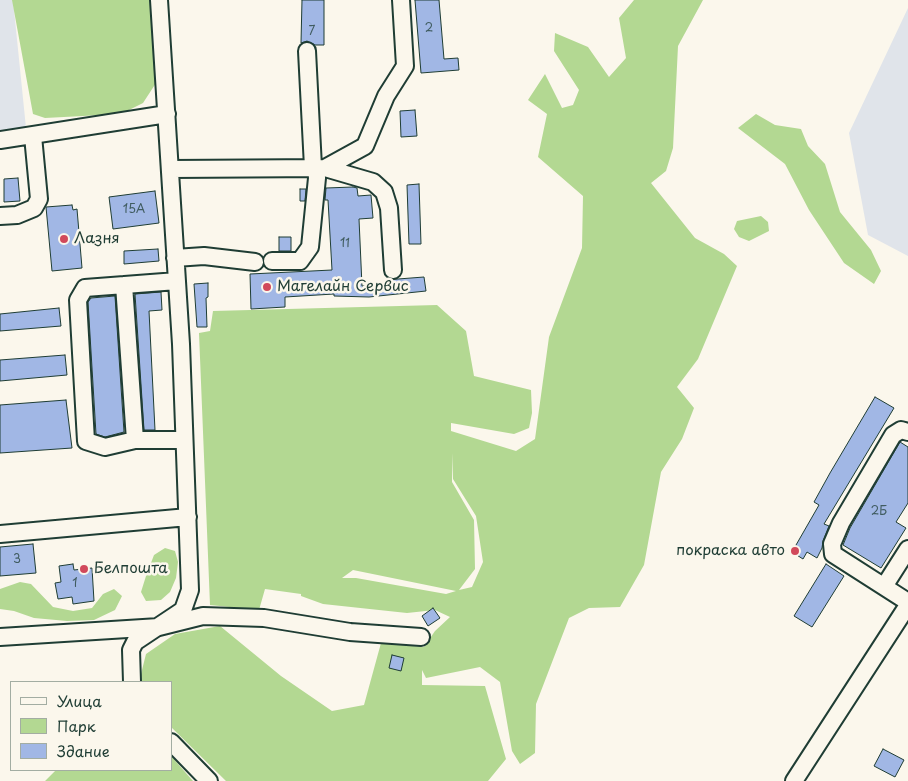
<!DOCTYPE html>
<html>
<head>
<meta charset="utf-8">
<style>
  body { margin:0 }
  #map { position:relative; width:908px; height:781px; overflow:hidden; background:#fbf7ec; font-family:"Playpen Sans",sans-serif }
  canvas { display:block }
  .legend { position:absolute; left:10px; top:681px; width:162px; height:90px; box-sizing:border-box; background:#fbf7ec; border:1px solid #a3ada2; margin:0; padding:6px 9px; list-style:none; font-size:15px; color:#1f3d34 }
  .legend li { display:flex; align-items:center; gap:10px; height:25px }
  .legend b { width:25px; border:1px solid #a3ada2 }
</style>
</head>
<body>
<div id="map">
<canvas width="908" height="781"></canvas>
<ul class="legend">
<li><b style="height:6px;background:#fbf7ec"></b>Улица</li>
<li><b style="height:14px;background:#b3d892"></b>Парк</li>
<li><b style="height:14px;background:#a1b7e5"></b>Здание</li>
</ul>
</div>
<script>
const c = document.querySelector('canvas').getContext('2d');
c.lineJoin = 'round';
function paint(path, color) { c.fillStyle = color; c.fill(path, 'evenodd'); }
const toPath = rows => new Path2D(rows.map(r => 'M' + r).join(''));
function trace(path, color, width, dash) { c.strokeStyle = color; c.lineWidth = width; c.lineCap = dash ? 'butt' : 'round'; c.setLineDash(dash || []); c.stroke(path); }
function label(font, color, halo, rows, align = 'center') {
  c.font = font + ' "Playpen Sans",sans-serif'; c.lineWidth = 5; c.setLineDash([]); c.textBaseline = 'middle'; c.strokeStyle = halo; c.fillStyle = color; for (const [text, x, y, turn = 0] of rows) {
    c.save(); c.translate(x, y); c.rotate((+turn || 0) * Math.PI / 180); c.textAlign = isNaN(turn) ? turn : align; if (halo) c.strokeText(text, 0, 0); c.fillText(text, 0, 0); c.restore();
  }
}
paint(toPath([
  [0,0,13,0,26,128,0,131],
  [908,8,908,256,868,235,849,133]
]), '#e0e4ea');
paint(toPath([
  [12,0,152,0,156,83,143,103,121,114,45,118,33,114],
  [634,0,703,0,678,46,673,148,666,171,651,183,695,238,724,254,737,266,698,359,677,387,694,408,682,439,661,472,644,565,620,607,589,608,569,618,536,704,535,753,520,764,512,751,500,682,480,667,426,678,422,670,422,685,485,686,506,759,488,781,226,781,171,727,171,682,142,682,140,678,146,654,175,634,220,626,281,676,332,711,364,705,381,643,424,647,435,631,450,617,435,610,407,613,323,604,301,596,301,594,265,589,259,610,210,605,199,333,210,331,213,311,437,305,466,331,474,376,531,390,532,413,529,428,514,434,451,423,451,431,516,451,535,439,549,337,582,248,583,196,538,157,547,114,528,100,545,74,562,108,573,105,579,90,554,51,555,33,588,47,609,77,626,58,619,18],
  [452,453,453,479,476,516,483,562,472,587,459,590,475,569,474,520,452,482],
  [353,570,456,591,446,594,356,578,342,578],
  [756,114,775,125,801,129,808,146,825,164,840,212,871,250,881,271,874,284,844,263,809,210,785,164,738,128],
  [761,216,768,222,769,231,749,241,739,237,734,229,737,221],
  [165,548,175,551,178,562,176,578,170,592,161,600,146,601,141,592,146,576,154,555],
  [20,582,31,584,53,607,73,611,92,608,103,594,114,589,122,596,115,610,94,620,67,621,34,618,14,611,0,609,0,589],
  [171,756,193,781,45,781,56,770,171,770]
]), '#b3d892');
const building = toPath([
  [302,0,324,0,324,45,315,45,307,41,301,43,302,0],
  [415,0,439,0,444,59,458,58,459,70,421,73,415,0],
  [415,110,417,136,401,137,400,111,415,110],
  [18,178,20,201,4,202,4,179,18,178],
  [419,184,421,244,409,244,407,185,419,184],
  [353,187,357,188,358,196,371,195,373,218,359,219,362,286,385,286,385,280,424,277,426,291,369,297,334,296,334,294,285,297,285,307,251,309,250,274,332,270,328,200,325,200,326,188,353,187],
  [300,189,306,189,305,201,300,201,300,189],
  [155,191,159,223,113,229,109,197,155,191],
  [72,205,73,210,77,209,82,268,52,271,46,207,72,205],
  [279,237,291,237,291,251,279,251,279,237],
  [158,249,159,261,124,264,124,251,158,249],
  [208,283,208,297,206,298,207,327,197,327,194,284,208,283],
  [161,292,162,310,149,311,155,430,144,430,135,294,161,292],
  [115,296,124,432,105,437,96,434,88,302,91,298,115,296],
  [59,308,61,326,0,331,0,314,59,308],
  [65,355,67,375,0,381,0,360,65,355],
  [875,397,894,408,824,524,829,526,823,541,822,548,817,558,807,552,803,559,792,552,819,505,814,502,830,473,875,397],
  [66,400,72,448,0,453,0,405,66,400],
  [900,442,908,447,908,503,896,522,906,528,881,568,843,545,850,528,900,442],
  [33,544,36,573,0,576,0,547,33,544],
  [73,564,74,570,92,568,94,601,73,604,72,597,58,599,55,583,61,582,59,566,73,564],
  [826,564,844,576,812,627,794,616,826,564],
  [433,608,440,618,428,626,422,616,433,608],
  [392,655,404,658,401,671,389,668,392,655],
  [883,749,904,760,895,777,874,766,883,749]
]);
paint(building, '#a1b7e5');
trace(building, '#1f3d34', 1);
const minor = toPath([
  [307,51,313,167],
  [0,140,167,114],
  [325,168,373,182,384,192,389,208,393,270],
  [171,169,325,168,365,146,386,96,405,66,401,0],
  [0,216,17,215,34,208,39,199,33,136],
  [175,258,204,256,255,262],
  [272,261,300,261,310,247,317,178,316,167],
  [177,281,85,288,78,300,86,441,105,447,135,440,183,440],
  [124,285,135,440],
  [908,432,901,430,893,435,841,523,832,544,833,554,908,602],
  [0,534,188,517],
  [885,585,908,549],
  [0,637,159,627,203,616,264,618,350,632,421,637],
  [132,682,131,650,135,642,183,610,190,590,181,344,159,0],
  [171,742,209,781],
  [794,781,908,605]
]);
trace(minor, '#1f3d34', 20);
trace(minor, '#fbf7ec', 16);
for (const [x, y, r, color] of [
  [64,239,5,"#d1495b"],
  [267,287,5,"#d1495b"],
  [795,551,5,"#d1495b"],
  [84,569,5,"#d1495b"]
]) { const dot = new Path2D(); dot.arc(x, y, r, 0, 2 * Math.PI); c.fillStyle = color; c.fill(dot); trace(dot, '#fbf7ec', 2); }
label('12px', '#405c60', null, [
  ["2",429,29],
  ["7",312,32],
  ["15А",134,210],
  ["11",345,244],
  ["2Б",879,512],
  ["3",17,560],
  ["1",75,584]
]);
label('15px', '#1f3d34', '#fbf7ec', [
  ["Лазня",74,239],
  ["Магелайн Сервис",277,287],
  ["покраска авто",785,551,"right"],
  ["Белпошта",94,569]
], 'left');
</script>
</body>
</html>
